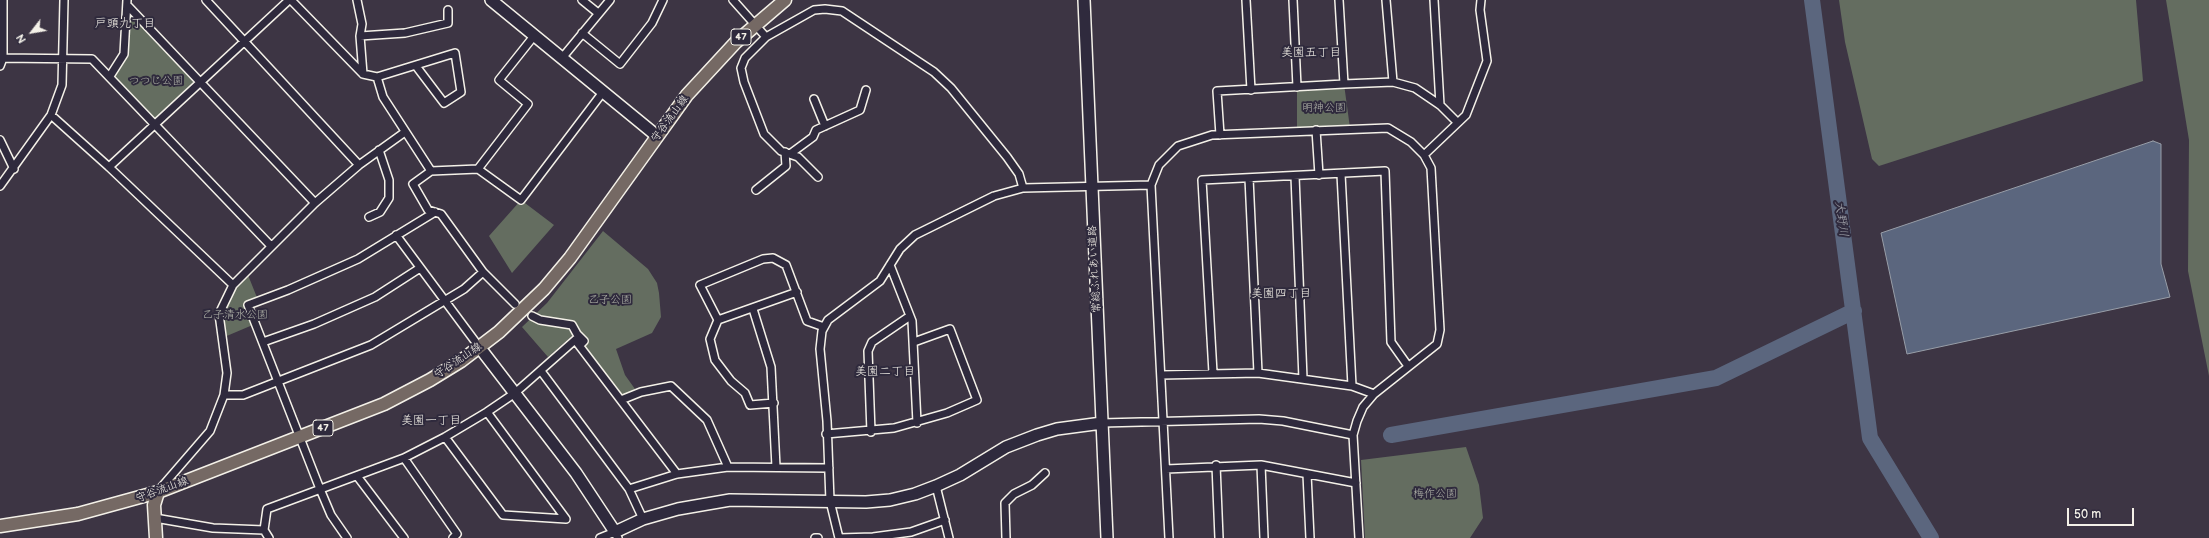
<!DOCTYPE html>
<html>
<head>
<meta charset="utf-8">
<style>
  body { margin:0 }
  #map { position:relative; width:2209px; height:538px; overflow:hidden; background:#3d3544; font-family:"Balsamiq Sans",sans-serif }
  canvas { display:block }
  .north { position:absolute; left:12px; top:12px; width:40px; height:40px; -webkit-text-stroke:3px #2f2a3d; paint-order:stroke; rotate:239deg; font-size:11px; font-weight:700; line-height:16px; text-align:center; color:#f4f1e8 }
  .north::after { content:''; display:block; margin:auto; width:14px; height:18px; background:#f4f1e8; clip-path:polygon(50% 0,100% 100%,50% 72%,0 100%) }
  .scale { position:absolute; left:2067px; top:508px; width:67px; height:18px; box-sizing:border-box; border:2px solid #f4f1e8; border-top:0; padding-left:5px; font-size:12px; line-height:14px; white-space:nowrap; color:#f4f1e8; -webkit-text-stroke:3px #2f2a3d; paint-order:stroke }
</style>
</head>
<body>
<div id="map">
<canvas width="2209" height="538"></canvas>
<div class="north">N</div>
<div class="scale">50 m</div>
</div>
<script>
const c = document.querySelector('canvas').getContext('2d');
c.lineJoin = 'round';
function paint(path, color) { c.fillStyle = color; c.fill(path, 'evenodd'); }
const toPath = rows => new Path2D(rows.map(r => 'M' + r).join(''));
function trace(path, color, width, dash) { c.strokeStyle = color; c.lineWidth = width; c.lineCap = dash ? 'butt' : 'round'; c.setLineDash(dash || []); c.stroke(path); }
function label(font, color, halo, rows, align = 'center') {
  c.font = font + ' "Balsamiq Sans","Klee One",sans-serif'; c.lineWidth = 4; c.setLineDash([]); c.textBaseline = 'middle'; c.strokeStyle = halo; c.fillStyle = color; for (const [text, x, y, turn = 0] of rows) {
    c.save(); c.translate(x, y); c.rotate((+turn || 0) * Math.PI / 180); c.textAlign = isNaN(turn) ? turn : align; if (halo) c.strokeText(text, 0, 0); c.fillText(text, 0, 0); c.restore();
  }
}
paint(toPath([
  [1839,0,2136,0,2143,81,1879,166,1872,159,1845,42],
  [2166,0,2209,0,2209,376,2188,271,2189,140],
  [127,5,200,82,155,124,110,76,124,54],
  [1344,84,1350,128,1297,131,1297,87],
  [521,200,554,225,512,273,489,236],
  [603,231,648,269,657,283,659,293,661,317,652,333,616,349,625,375,635,389,623,396,574,334,548,357,522,327,547,303],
  [246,270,258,300,248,305,255,324,222,338,218,320,233,285],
  [1466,447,1479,485,1483,518,1470,538,1365,538,1361,460]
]), '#646d60');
const water = toPath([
  [2153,141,2161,144,2161,264,2170,297,1907,354,1881,233,2153,141]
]);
paint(water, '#5b667e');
trace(water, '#989ea8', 1);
trace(toPath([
  [1812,0,1870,438,1931,538],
  [1391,435,1716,378,1854,311]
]), '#5b667e', 16);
const street = toPath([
  [206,0,359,165],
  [291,0,363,74,377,77,455,53,461,92,444,103,416,66],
  [357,0,362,24,360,36,363,74],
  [582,0,598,13],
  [733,0,766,37,814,10,825,9,842,11,934,72,951,88,1007,157,1019,174,1023,188],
  [1246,0,1251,90],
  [1293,0,1297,87],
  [1339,0,1344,84],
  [1386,0,1393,82],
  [1434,0,1440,105],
  [127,5,315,203],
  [582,33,620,64,652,23,663,0],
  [360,36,405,33,448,23,448,10],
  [766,37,745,58,741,68,744,82,764,134,781,151,798,157,818,177],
  [0,58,92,59,271,246],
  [562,58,610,0],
  [0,66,3,58,3,0],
  [110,76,124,54,127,0],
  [377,77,383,97,431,171,478,169,528,104,499,80,534,36],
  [814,99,825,126],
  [51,115,109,167,233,285],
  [1316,130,1319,175],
  [1220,135,1217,91,1344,84,1393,82,1415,88,1440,105,1457,122],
  [0,140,14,169],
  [790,154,813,137,816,130,860,110,866,90],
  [1424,155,1466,115,1487,61,1480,10,1481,0],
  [109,167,289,0],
  [478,169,521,200,603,92],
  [1341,174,1352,386],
  [1295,176,1303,379],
  [1249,178,1258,373],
  [0,186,51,115,62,85,64,0],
  [756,190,786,166,785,152],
  [369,217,380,212,389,198,389,180,379,150],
  [396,235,480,348],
  [890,265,912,321,917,423],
  [483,272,515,304],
  [753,309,771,367,776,467],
  [532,316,540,320,572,325,577,334,584,341,580,345],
  [718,320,700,285,763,259,773,258,786,265,807,321,824,327],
  [263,342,314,324,375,297,420,268],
  [541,371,629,489,643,519],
  [1213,373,1202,180,1385,171,1391,342,1408,366],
  [1161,375,1258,373,1352,386,1374,394],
  [224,395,243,395,371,345,464,289,483,272,441,214,428,210,413,184,431,171],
  [621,400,641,392,671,386,707,420,728,467],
  [774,403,750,405,745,393,731,381,715,360,710,339,718,320,797,292],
  [1102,423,1259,419,1283,421,1353,435],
  [871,432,868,351,872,342,910,316],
  [826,434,894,428,947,413,977,400,950,329,914,342],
  [445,437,503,515,566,519,487,412],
  [404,458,457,534,453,538],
  [1216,465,1219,538],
  [1261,465,1264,538],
  [1166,469,1261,465,1356,483],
  [1307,474,1310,538],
  [357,476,404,538],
  [936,486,949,538],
  [629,489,677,474,728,467,829,468],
  [159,490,210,431,224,395,227,373,219,314,233,285,315,203,359,165,405,132],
  [155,518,213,528,264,530],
  [269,538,264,530,267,509,404,458,445,437,487,412,515,393,575,340,677,474],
  [347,538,331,515,320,489,248,305,288,290,358,259,435,212],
  [600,538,615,532,618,538],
  [815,538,818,538],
  [839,538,830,501,827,421,820,349,822,331,828,320,880,281,900,249,915,235,994,196,1023,188,1151,185],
  [839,538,873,537,911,532,945,520],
  [1006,538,1005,503,1014,494,1032,485,1045,473],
  [1169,538,1151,185,1159,165,1178,146,1212,135,1388,128,1411,142,1424,155,1431,168,1440,330,1437,344,1374,394,1363,407,1357,421,1353,435,1359,538]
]);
const secondary = toPath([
  [491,0,657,136],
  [1084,0,1107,538],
  [480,348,576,473,615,532,643,519,678,509,730,500,866,502,890,500,915,494,936,486,960,475,1006,447,1037,435,1057,429,1102,423]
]);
const primary = toPath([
  [0,526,78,514,158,492,384,404,430,380,461,361,499,332,544,289,570,258,687,95,736,42,785,0],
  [156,538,154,505,158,492]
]);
trace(street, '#f4f1e8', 10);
trace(secondary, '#f4f1e8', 14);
trace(primary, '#f4f1e8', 15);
trace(street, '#2f2a3d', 7);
trace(secondary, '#2f2a3d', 11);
trace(primary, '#756964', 12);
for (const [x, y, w] of [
  [741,37,20],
  [323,428,20]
]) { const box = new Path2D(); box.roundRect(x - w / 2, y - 8, w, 16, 3); c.fillStyle = '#2f2a3d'; c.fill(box); trace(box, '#f4f1e8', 1); }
label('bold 10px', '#f4f1e8', null, [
  ["47",741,37],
  ["47",323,428]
]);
label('11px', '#b3b6ab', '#2f2a3d', [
  ["つつじ公園",156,81],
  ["明神公園",1324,108],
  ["乙子公園",610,300],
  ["乙子清水公園",235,315],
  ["梅作公園",1435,494]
]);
label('11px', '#f4f1e8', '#2f2a3d', [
  ["守谷流山線",670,119,-54],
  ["常総ふれあい道路",1095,269,-93],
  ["守谷流山線",458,361,-34],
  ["守谷流山線",162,490,-20]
]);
label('12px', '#f4f1e8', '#2f2a3d', [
  ["戸頭九丁目",125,24],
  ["美園五丁目",1311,53],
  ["美園四丁目",1281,294],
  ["美園二丁目",885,372],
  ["美園一丁目",431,421]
]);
label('italic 12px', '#afb2b8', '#2f2a3d', [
  ["大野川",1841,219,82]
]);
</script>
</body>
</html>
